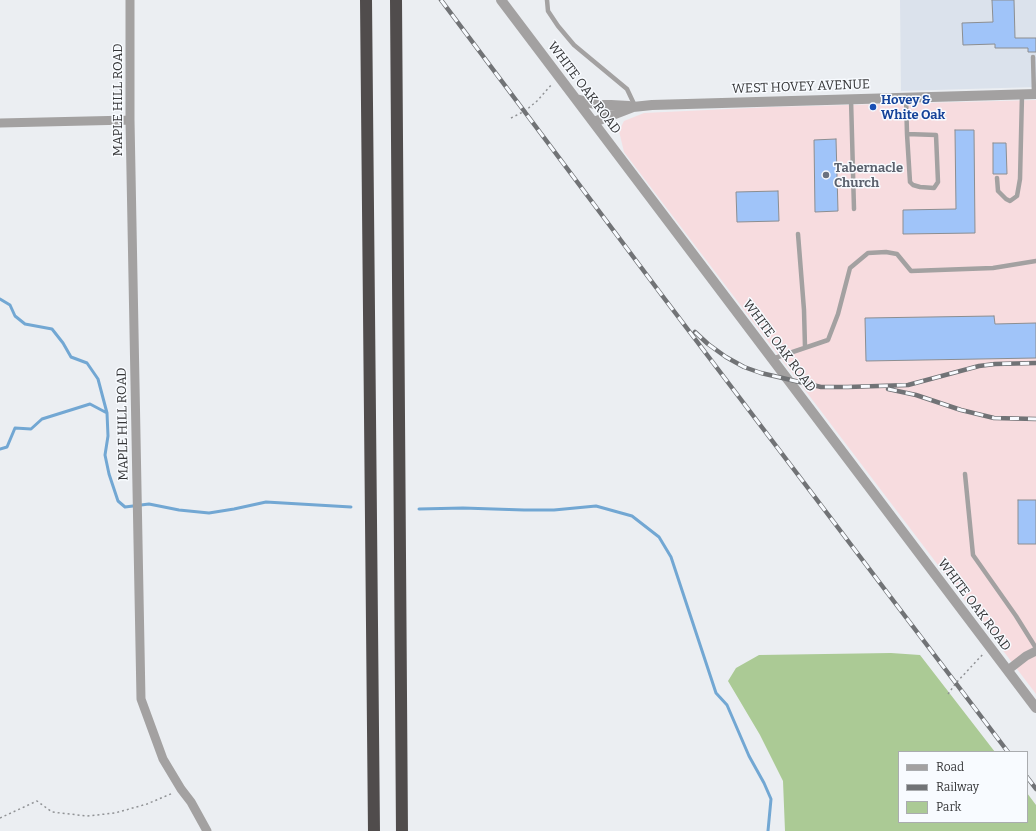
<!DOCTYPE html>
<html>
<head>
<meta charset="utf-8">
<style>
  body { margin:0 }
  #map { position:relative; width:1036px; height:831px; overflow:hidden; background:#ebeef2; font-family:Bitter,serif }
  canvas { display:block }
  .legend { position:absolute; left:898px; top:751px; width:130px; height:72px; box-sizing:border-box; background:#f8fbff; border:1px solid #aaacaf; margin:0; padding:5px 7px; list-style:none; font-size:12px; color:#343537 }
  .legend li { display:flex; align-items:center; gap:8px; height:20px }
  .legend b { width:20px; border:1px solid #aaacaf }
</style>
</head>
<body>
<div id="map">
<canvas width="1036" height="831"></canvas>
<ul class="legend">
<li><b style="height:5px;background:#a3a1a1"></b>Road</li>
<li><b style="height:5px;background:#717376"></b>Railway</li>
<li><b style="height:11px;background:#abca95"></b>Park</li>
</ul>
</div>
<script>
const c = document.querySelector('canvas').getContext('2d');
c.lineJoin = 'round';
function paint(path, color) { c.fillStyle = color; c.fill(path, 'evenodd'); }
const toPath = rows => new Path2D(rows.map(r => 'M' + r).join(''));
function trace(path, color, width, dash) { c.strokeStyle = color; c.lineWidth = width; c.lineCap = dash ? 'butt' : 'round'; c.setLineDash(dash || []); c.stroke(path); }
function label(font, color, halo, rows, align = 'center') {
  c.font = font + ' Bitter,serif'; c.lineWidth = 3; c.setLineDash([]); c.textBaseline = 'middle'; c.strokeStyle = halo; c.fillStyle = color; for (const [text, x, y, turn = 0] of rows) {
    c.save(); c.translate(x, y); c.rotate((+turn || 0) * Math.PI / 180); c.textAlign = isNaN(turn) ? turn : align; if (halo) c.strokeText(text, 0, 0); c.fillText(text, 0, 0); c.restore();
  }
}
paint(toPath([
  [900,0,1036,0,1036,87,901,91]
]), '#dbe2ec');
paint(toPath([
  [1036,100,1036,694,624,152,619,131,624,121,644,113,771,107]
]), '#f7dcdf');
paint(toPath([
  [891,653,920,655,995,752,899,752,899,822,1027,822,1027,793,1036,805,1036,831,785,831,783,781,760,735,728,681,736,668,759,655]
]), '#abca95');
trace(toPath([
  [0,299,10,305,15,316,25,324,52,329,63,343,71,357,87,363,98,379,107,413,108,436,105,455,109,474,118,501,125,507,149,504,179,510,209,513,234,509,266,502,351,507],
  [0,449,7,447,15,428,31,429,42,419,90,404,107,413],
  [419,509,463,508,524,510,554,510,596,506,632,516,659,537,671,557,716,693,727,705,749,756,764,783,771,799,768,831]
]), '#72a7d3', 3);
const building = toPath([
  [992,0,1014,0,1015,38,1036,38,1036,52,1028,52,1028,48,995,48,995,44,963,45,962,23,993,22,992,0],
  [955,130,974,130,975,233,903,234,903,210,956,209,955,130],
  [836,139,838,211,815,212,814,140,836,139],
  [993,143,1006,143,1007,174,993,174,993,143],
  [778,191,779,221,737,222,736,192,778,191],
  [994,316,995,324,1036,323,1036,358,866,361,865,318,994,316],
  [1018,500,1036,500,1036,544,1018,544,1018,500]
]);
paint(building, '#a0c4f9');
trace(building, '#8c8e91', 1);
trace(toPath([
  [511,118,525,111,537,101,552,84],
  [948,694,956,683,984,653],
  [0,818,37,801,52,812,87,816,115,813,147,804,173,793]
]), '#909295', 1.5, [2, 3]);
trace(toPath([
  [547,0,548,11,558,26,574,45,627,89,635,106],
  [1033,57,1034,94],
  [906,97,907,134,910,182,913,185,920,187,934,188,938,182,936,135,907,134],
  [851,99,854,209],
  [997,178,998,191,1006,199,1010,201,1017,196,1020,179,1022,95],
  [798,234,804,310,805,347],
  [772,359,828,340,838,314,850,268,868,253,886,252,897,254,911,271,993,268,1036,261],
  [965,474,973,555,1016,616,1036,648]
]), '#a3a1a1', 4.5);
trace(toPath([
  [130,0,130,120,141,699,163,759,181,789,191,802,207,831],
  [0,123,130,120],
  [1008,670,1026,656,1036,651]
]), '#a3a1a1', 9);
trace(toPath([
  [501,0,1036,708],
  [576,99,598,105,611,105,629,106],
  [594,122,633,107,652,105,1036,94]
]), '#a3a1a1', 10);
trace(toPath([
  [366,0,374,831],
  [396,0,402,831]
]), '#504c4c', 12);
const rail = toPath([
  [441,0,664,298,1008,752],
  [695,332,708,344,726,357,744,367,761,373,821,387,848,387,908,385,979,366,995,364,1036,363],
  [888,389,916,395,961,410,994,418,1036,419],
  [1027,777,1036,789]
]);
trace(rail, '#717376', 4.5);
trace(rail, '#f8fbff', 3, [9]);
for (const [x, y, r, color] of [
  [873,107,4,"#1a4fb4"],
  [826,175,4,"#6b7280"]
]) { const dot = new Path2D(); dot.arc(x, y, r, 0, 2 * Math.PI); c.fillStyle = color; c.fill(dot); trace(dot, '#f8fbff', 1.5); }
label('13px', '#343537', '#f8fbff', [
  ["WEST HOVEY AVENUE",801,87,-2],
  ["WHITE OAK ROAD",584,88,53],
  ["MAPLE HILL ROAD",118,100,-90],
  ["WHITE OAK ROAD",779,346,53],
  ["MAPLE HILL ROAD",123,424,-91],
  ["WHITE OAK ROAD",974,605,53]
]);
label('bold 13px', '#164399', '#f8fbff', [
  ["Hovey &",881,100],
  ["White Oak",881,115]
], 'left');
label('bold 13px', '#5b616d', '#f8fbff', [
  ["Tabernacle",834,168],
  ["Church",834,183]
], 'left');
</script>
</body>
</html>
